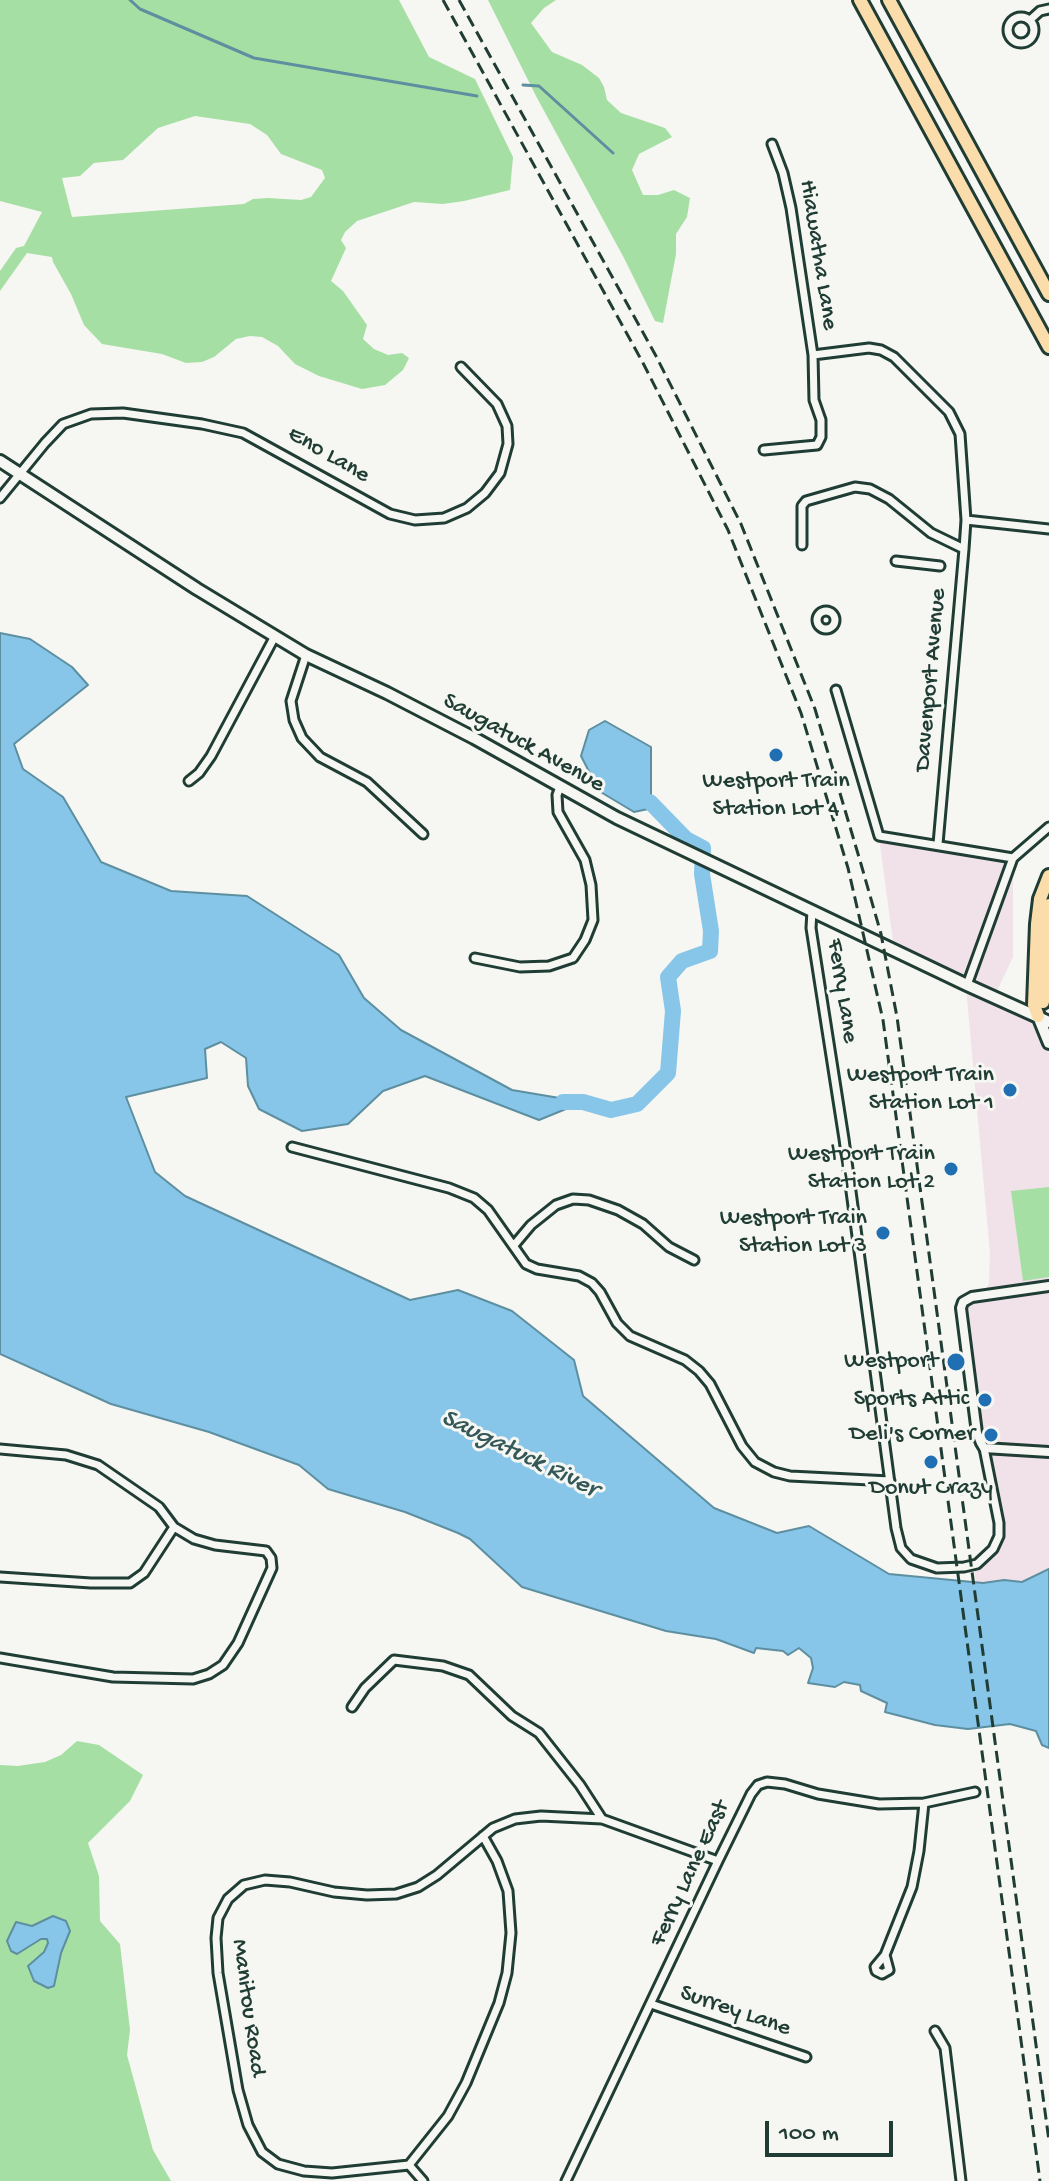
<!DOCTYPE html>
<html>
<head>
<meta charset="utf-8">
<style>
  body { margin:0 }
  #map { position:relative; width:1049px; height:2181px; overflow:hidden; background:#f6f6f2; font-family:"Gochi Hand",sans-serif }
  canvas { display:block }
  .scale { position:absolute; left:765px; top:2121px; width:128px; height:36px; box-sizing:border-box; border:4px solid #1f3d34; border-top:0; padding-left:10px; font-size:24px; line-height:28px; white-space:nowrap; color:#1f3d34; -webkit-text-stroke:6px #f6f6f2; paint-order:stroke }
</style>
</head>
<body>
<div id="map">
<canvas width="1049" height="2181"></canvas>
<div class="scale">100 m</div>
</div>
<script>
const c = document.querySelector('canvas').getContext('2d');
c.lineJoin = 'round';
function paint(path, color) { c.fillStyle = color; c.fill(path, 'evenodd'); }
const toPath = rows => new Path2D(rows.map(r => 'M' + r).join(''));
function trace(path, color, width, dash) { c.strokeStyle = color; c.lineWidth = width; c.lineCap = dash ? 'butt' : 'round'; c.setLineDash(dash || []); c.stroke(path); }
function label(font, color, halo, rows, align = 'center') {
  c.font = font + ' "Gochi Hand",sans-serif'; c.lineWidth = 6; c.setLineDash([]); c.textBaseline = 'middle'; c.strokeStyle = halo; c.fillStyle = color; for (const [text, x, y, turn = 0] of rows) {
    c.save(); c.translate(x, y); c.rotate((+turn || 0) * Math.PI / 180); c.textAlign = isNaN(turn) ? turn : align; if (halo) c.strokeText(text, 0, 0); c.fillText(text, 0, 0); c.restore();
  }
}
paint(toPath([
  [879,837,1013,858,1013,957,994,997,1049,1022,1049,1569,1022,1582,976,1583,974,1566,984,1560,1000,1528,978,1438,961,1305,982,1295,989,1284,990,1253,966,987,894,949]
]), '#f0e2e8');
paint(toPath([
  [0,0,399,0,429,57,475,79,513,157,510,190,464,201,443,204,414,202,357,221,345,232,341,240,346,248,331,281,343,291,367,325,363,339,374,349,388,355,402,353,409,358,403,370,385,385,362,389,319,376,295,364,278,346,262,337,250,336,236,339,214,357,202,362,186,363,162,354,102,344,84,325,71,294,53,262,52,257,27,253,0,291,0,271,16,248,24,246,42,212,0,201],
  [195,116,250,124,267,135,281,154,322,170,325,178,311,197,301,200,268,198,253,199,244,204,72,217,62,178,80,176,94,163,123,160,158,128],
  [488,0,556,0,544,8,531,23,552,52,582,65,599,78,604,87,607,100,621,113,665,128,672,137,639,154,632,170,643,195,658,195,674,190,690,198,687,217,676,234,676,254,663,323,655,321,624,258,536,96],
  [1049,1187,1049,1277,1023,1281,1011,1191],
  [77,1741,99,1745,143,1775,130,1801,88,1843,99,1876,100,1921,120,1944,130,2030,127,2055,153,2150,171,2181,0,2181,0,1765,18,1766,45,1762,61,1755]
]), '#a6dfa4');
const water = toPath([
  [0,633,30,639,72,667,88,685,14,744,23,769,63,797,101,862,171,891,247,896,339,955,364,998,401,1030,512,1090,583,1102,539,1120,425,1076,383,1091,348,1124,302,1131,259,1109,248,1086,246,1058,221,1042,205,1049,207,1078,126,1097,155,1172,185,1196,410,1300,458,1290,512,1311,574,1360,583,1396,714,1508,777,1533,809,1526,889,1574,983,1583,1004,1580,1022,1582,1049,1569,1049,1748,1042,1745,1036,1731,1010,1724,968,1729,935,1725,885,1712,887,1703,861,1691,860,1685,844,1682,835,1687,808,1683,813,1668,811,1658,799,1648,788,1655,783,1651,756,1648,754,1653,716,1639,666,1631,522,1587,470,1539,458,1533,405,1512,328,1489,299,1465,209,1432,111,1404,0,1354,0,633],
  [605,721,651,747,651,796,648,809,634,812,599,791,581,756,589,730,605,721],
  [53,1916,66,1921,70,1931,61,1953,54,1986,48,1988,34,1981,28,1966,44,1952,48,1943,47,1939,41,1939,17,1954,11,1951,7,1941,16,1922,32,1926,53,1916]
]);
paint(water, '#87c6e8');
trace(water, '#5d8fa0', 2);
trace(toPath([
  [130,0,140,9,254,58,477,96],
  [523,85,539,86,613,153]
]), '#5d8fa0', 3);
trace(toPath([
  [563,1102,583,1102,611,1110,637,1104,668,1073,673,1011,668,977,682,961,710,951,711,931,702,874,703,848,686,839,650,802]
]), '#87c6e8', 16);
const minor = toPath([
  '1008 30a13 13 0 1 1 26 0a13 13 0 1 1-26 0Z',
  [1030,20,1040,11,1049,9],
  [772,144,783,173,791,208,813,355,869,348,881,350,894,357,949,412,960,434,966,520,964,549,938,844],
  [764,450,817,445,821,437,821,420,814,400,813,355],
  [0,498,45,443,63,424,91,414,123,413,202,424,243,433,390,514,415,520,444,518,467,508,485,493,500,473,508,444,507,426,497,404,461,367],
  [966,520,1049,529],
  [802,545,802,506,806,501,855,487,870,489,889,499,931,533,964,549],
  [896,561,940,566],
  '817 620a9 9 0 1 1 18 0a9 9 0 1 1-18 0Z',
  [306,655,291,701,294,720,302,738,320,757,367,782,423,834],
  [836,690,879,836,1013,858],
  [189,781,199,773,211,756,274,638],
  [812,911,811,928,844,1139,896,1528,901,1548,911,1559,937,1568,964,1567,977,1564,993,1549,999,1536,999,1523,984,1448],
  [475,958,520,967,549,966,573,958,585,940,593,920,591,885,585,860,558,812,557,795,560,787],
  [967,985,1013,858,1049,827],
  [292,1147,449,1188,474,1198,488,1210,526,1264,537,1269,579,1276,592,1283,600,1292,617,1323,630,1336,685,1360,699,1371,710,1384,742,1446,755,1462,774,1472,790,1476,890,1481],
  [515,1244,531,1225,556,1205,573,1199,589,1200,618,1210,643,1224,669,1247,694,1260],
  [0,1449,66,1455,98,1465,159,1507,174,1527,194,1539,215,1545,266,1551,271,1558,272,1568,238,1643,223,1665,209,1674,193,1679,113,1677,0,1658],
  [0,1577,91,1583,130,1583,144,1573,174,1527],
  [352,1707,365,1688,394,1660,443,1666,469,1675,512,1716,539,1733,580,1785,602,1819],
  [885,1955,875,1967,876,1971,882,1974,889,1970,885,1955,912,1887,919,1851,924,1803],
  [651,2004,806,2057],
  [935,2031,945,2048,961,2181],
  [409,2165,448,2116,466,2083,499,2003,507,1973,511,1933,508,1891,497,1861,483,1836],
  [423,2181,409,2165,332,2173,304,2171,278,2164,262,2152,248,2125,238,2090,218,1973,216,1938,218,1918,228,1899,244,1885,265,1880,290,1882,334,1892,367,1895,396,1894,418,1887,437,1875,493,1828,515,1819,541,1816,602,1819,718,1861],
  [566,2181,718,1861,751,1794,758,1785,767,1782,785,1784,818,1794,879,1804,924,1803,975,1792]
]);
const tertiary = toPath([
  [1049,1286,972,1297,963,1302,961,1308,977,1433,981,1443,984,1448,1049,1452]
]);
const secondary = toPath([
  [0,461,197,589,306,655,387,693,474,738,617,818,967,985,1049,1022],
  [1038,1016,1049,1043]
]);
const motorway = toPath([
  [860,0,1049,347],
  [889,0,1049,294],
  [1043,1002,1049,905],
  [1038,1016,1034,1005,1037,924,1040,899,1049,876]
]);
trace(minor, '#1f3d34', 13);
trace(tertiary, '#1f3d34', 14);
trace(secondary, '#1f3d34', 16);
trace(motorway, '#1f3d34', 18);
trace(minor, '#f6f6f2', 7);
trace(tertiary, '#f6f6f2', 8);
trace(secondary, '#f6f6f2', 10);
trace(motorway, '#fbddab', 12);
trace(toPath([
  [443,0,643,363,728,530,801,713,848,868,883,1020,1040,2181],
  [459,0,656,356,741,524,815,709,861,864,881,934,897,1017,1049,2141]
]), '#1f3d34', 3, [12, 6]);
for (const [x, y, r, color] of [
  [776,755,8,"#1f6fb2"],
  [1010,1090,8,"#1f6fb2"],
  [951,1169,8,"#1f6fb2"],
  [883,1233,8,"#1f6fb2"],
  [956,1362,10,"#1f6fb2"],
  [985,1400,8,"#1f6fb2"],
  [991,1435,8,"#1f6fb2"],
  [931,1462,8,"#1f6fb2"]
]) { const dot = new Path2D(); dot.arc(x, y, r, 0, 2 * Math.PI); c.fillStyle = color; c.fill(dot); trace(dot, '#f6f6f2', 3); }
label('24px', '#1f3d34', '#f6f6f2', [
  ["Hiawatha Lane",817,255,81],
  ["Eno Lane",328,456,30],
  ["Davenport Avenue",932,680,-85],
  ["Saugatuck Avenue",523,744,29],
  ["Ferry Lane",841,991,81],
  ["Ferry Lane East",691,1874,-65],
  ["Manitou Road",247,2008,82],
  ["Surrey Lane",735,2012,19]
]);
label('24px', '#1f3d34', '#f6f6f2', [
  ["Westport Train",776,782,"center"],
  ["Station Lot 4",776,810,"center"],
  ["Westport Train",994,1076],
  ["Station Lot 1",994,1104],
  ["Westport Train",935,1155],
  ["Station Lot 2",935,1183],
  ["Westport Train",867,1219],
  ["Station Lot 3",867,1247],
  ["Westport",938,1362],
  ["Sports Attic",969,1400],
  ["Deli's Corner",975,1435],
  ["Donut Crazy",931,1489,"center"]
], 'right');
label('italic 26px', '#345858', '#f6f6f2', [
  ["Saugatuck River",519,1455,26]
]);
</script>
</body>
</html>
